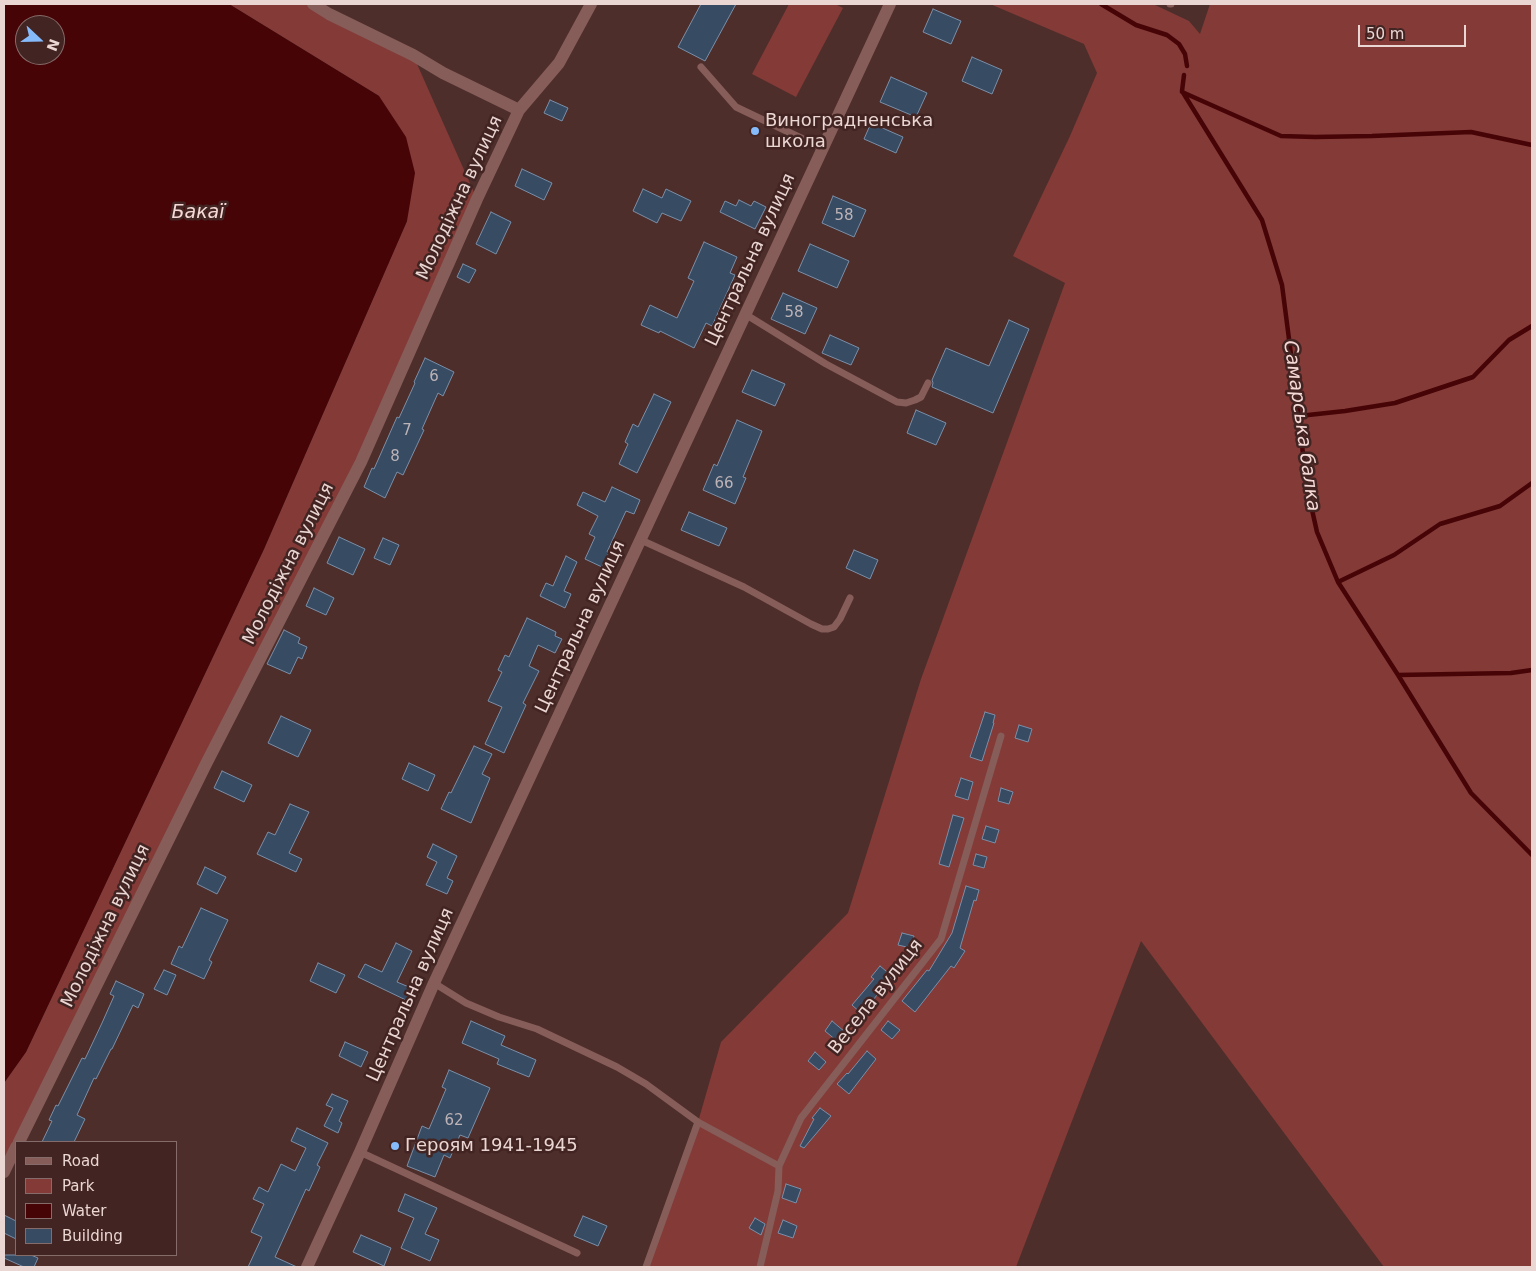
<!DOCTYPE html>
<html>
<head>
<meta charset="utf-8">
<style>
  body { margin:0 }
  #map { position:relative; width:1536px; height:1271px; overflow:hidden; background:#4d2e2b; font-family:"DejaVu Sans",sans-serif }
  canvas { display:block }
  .frame { position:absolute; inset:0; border:5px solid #ead6d3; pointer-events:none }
  .legend { position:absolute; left:15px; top:1141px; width:162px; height:115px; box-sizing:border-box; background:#422422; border:1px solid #856b69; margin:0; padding:6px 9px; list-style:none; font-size:15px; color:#ead6d3 }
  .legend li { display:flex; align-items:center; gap:10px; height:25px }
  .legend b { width:25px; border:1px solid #856b69 }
  .north { position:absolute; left:15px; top:15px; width:50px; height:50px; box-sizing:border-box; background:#422422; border:1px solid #856b69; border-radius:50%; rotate:111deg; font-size:14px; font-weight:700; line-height:20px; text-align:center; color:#ead6d3 }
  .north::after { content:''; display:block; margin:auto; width:18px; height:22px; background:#86bbfb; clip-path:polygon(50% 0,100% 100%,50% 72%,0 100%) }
  .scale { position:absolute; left:1358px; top:25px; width:108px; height:22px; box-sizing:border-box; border:2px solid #ead6d3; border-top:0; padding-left:6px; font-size:15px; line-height:18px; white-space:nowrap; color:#ead6d3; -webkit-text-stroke:4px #422422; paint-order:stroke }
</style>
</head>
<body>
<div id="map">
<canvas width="1536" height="1271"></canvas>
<div class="frame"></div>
<ul class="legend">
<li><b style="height:6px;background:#865d59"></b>Road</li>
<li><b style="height:14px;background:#843a36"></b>Park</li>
<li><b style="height:14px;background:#460407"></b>Water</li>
<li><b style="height:14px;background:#374b62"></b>Building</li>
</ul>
<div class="north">N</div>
<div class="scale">50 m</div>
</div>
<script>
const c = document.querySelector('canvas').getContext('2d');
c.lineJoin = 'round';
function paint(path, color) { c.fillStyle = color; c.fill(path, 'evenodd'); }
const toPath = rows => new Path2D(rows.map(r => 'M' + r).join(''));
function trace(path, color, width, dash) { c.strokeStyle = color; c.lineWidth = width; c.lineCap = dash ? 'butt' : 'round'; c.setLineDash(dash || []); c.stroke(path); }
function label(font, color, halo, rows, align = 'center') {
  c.font = font + ' "DejaVu Sans",sans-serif'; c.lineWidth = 5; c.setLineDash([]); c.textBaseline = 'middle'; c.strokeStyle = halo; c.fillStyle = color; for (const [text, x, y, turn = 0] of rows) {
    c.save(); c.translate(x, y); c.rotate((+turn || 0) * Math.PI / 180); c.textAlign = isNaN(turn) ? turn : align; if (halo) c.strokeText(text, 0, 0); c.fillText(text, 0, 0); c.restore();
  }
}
paint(toPath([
  [229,4,313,4,413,55,477,199,361,462,4,1172,4,1083,26,1052,264,549,407,221,379,96],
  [789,4,835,4,843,8,796,97,752,74],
  [990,4,1153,4,1189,21,1200,34,1210,4,1532,4,1532,1267,1384,1267,1141,941,1016,1267,646,1267,698,1122,721,1042,848,913,921,679,1065,283,1013,256,1070,136,1097,73,1084,44]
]), '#843a36');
paint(toPath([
  [4,4,229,4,379,96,406,137,415,173,407,221,264,549,26,1052,4,1083],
  [25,25,55,25,55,55,25,55]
]), '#460407');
trace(toPath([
  [1101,4,1136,25,1167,35,1179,44,1185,54,1187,66],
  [1184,75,1182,91,1262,220,1282,285,1299,416,1306,483,1317,532,1338,582,1398,675,1471,793,1532,855],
  [1182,92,1281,136,1315,137,1372,136,1471,132,1532,145],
  [1299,416,1345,411,1395,403,1473,377,1509,340,1532,326],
  [1338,582,1394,555,1440,524,1500,506,1532,483],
  [1398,675,1511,673,1532,670]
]), '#460407', 4.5);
const building = toPath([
  [701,4,736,4,705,61,678,47,701,4],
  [933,9,961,21,951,44,923,32,933,9],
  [972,57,1002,70,992,94,962,81,972,57],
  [891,77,927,93,916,117,880,102,891,77],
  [550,100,568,108,562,121,544,113,550,100],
  [871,123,903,137,896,153,864,139,871,123],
  [522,169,552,183,544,200,515,186,522,169],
  [643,189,662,198,666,189,691,201,681,221,662,213,657,223,633,211,643,189],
  [833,196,866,210,854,237,822,223,833,196],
  [739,200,751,206,754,201,766,207,755,229,720,212,725,201,736,206,739,200],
  [491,212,511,222,496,254,476,244,491,212],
  [704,242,737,257,730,273,735,275,712,326,706,323,694,348,660,331,659,333,641,325,650,305,677,318,694,281,688,278,704,242],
  [810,244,849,261,837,288,798,271,810,244],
  [463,264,476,270,469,283,457,277,463,264],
  [783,293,817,308,805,334,771,319,783,293],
  [1009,320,1029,329,993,413,932,387,933,383,932,380,946,348,989,366,1009,320],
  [830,335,859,348,851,365,822,353,830,335],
  [425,358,454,372,443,396,438,393,422,429,424,430,403,475,397,472,385,498,364,487,372,468,374,469,397,417,399,418,415,383,414,382,425,358],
  [752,370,785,384,775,406,742,392,752,370],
  [654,394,671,402,637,473,619,464,628,444,625,442,633,424,638,427,654,394],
  [916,410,946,423,936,445,907,433,916,410],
  [737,420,762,431,743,477,746,478,735,504,703,490,714,464,717,466,737,420],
  [612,487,640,500,634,514,626,511,607,552,609,553,602,567,585,559,595,537,589,534,598,516,577,505,583,492,605,502,612,487],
  [689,512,727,528,719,546,681,530,689,512],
  [339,537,365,549,353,575,327,563,339,537],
  [383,538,399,545,390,565,374,558,383,538],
  [854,550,878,560,870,579,846,568,854,550],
  [566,556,577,562,564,591,571,594,565,608,540,596,546,583,553,586,566,556],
  [314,588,334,598,326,615,306,606,314,588],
  [527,618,556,632,555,636,562,639,555,653,538,645,529,666,539,671,523,703,526,705,504,753,485,744,502,707,488,701,502,672,498,670,505,655,509,657,527,618],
  [284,630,300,638,298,643,307,647,302,659,298,657,290,674,267,664,284,630],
  [985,712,995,715,993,723,994,723,982,761,970,757,985,712],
  [281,716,311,730,298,757,268,743,281,716],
  [1019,725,1032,729,1028,742,1015,738,1019,725],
  [474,746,492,754,482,774,490,778,471,823,441,809,449,792,451,793,474,746],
  [409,763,435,775,428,791,402,779,409,763],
  [222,771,252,785,244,802,214,788,222,771],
  [961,778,973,782,968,800,955,796,961,778],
  [1001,788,1013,792,1009,804,998,801,1001,788],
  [290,804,309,812,289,853,302,859,296,872,257,854,268,832,275,835,290,804],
  [953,815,964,818,949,867,939,864,953,815],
  [986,826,999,830,995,843,982,839,986,826],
  [433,844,457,856,447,878,453,881,447,894,426,885,437,862,427,857,433,844],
  [976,854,987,857,984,868,973,865,976,854],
  [205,867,226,877,217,894,197,884,205,867],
  [966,886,979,890,976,901,974,900,960,948,965,951,954,968,951,966,915,1012,902,1001,927,970,929,971,952,933,966,886],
  [201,908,228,920,209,960,212,962,204,979,171,964,179,946,182,948,201,908],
  [902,933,914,936,911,948,898,945,902,933],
  [396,943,412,951,397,982,416,990,410,1002,358,977,365,964,382,972,396,943],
  [318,963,345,975,336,993,310,981,318,963],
  [880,966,892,976,862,1014,852,1005,874,979,871,977,880,966],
  [164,970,176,975,167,995,154,989,164,970],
  [116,981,144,994,138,1008,133,1005,112,1049,111,1049,96,1079,94,1078,77,1115,85,1119,74,1142,42,1142,52,1121,49,1120,56,1105,58,1106,82,1058,85,1059,102,1023,114,996,110,994,116,981],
  [471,1021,505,1036,501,1045,536,1060,529,1077,497,1064,499,1059,462,1043,471,1021],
  [832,1021,851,1037,843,1046,825,1031,832,1021],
  [888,1021,900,1030,892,1039,881,1030,888,1021],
  [345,1042,368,1052,361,1067,339,1056,345,1042],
  [867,1051,876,1059,849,1094,837,1084,847,1073,848,1074,867,1051],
  [815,1052,826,1062,819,1070,808,1061,815,1052],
  [449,1070,490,1088,468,1138,460,1135,450,1158,444,1155,435,1177,407,1166,422,1126,429,1129,446,1089,442,1087,449,1070],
  [332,1094,348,1101,339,1121,342,1123,338,1133,324,1126,333,1108,326,1105,332,1094],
  [820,1108,831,1116,804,1148,800,1146,814,1119,812,1118,820,1108],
  [297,1128,328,1143,317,1165,320,1167,309,1191,306,1189,275,1257,297,1267,248,1267,262,1237,251,1232,264,1204,253,1199,259,1187,268,1192,281,1164,295,1171,306,1148,291,1141,297,1128],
  [786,1184,801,1189,796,1203,782,1198,786,1184],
  [405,1194,437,1208,425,1234,439,1240,430,1261,401,1248,414,1218,398,1211,405,1194],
  [4,1215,16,1221,16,1239,4,1233,4,1215],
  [583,1216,607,1226,598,1246,574,1236,583,1216],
  [755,1218,765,1224,761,1235,749,1228,755,1218],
  [783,1220,797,1226,793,1238,778,1233,783,1220],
  [361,1235,391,1248,384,1266,353,1252,361,1235],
  [4,1255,31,1255,38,1258,34,1267,24,1267,4,1258,4,1255]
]);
paint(building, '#374b62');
trace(building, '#7a8fa9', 1);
trace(toPath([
  [1170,4,1171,4],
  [701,67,736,107,822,148],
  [745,314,826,364,897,402,906,403,915,400,921,397,928,383],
  [641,540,744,587,811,624,822,629,828,629,834,627,840,619,850,598],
  [434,983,466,1003,499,1017,537,1029,617,1067,646,1084,698,1122,779,1166],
  [360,1152,577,1253],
  [646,1267,698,1122],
  [760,1267,778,1191,779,1166,801,1118,941,939,1001,736]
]), '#865d59', 7);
trace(toPath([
  [313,4,329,14,413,55,443,73,519,110],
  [19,1142,206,764,361,462,477,199,519,110,559,63,591,4],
  [4,1172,16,1147]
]), '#865d59', 12);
trace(toPath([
  [307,1267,360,1152,434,983,890,4]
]), '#865d59', 12);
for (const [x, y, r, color] of [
  [755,131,5,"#86bbfb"],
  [395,1146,5,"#86bbfb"]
]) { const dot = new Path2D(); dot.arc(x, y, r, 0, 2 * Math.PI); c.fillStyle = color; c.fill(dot); trace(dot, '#422422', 2); }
label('15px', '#bdb3b7', null, [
  ["58",844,216],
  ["58",794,313],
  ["6",434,377],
  ["7",407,431],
  ["8",395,457],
  ["66",724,484],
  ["62",454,1121]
]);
label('18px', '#ead6d3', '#422422', [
  ["Виноградненська",765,121],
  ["школа",765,142],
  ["Героям 1941-1945",405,1146]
], 'left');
label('18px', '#ead6d3', '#422422', [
  ["Молодіжна вулиця",460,198,-65],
  ["Центральна вулиця",751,260,-65],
  ["Молодіжна вулиця",289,564,-63],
  ["Центральна вулиця",581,627,-65],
  ["Молодіжна вулиця",106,926,-64],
  ["Центральна вулиця",411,995,-66],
  ["Весела вулиця",876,997,-52]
]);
label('italic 19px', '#f4d9d6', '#422422', [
  ["Бакаї",198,213],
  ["Самарська балка",1301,426,82]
]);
</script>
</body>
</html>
